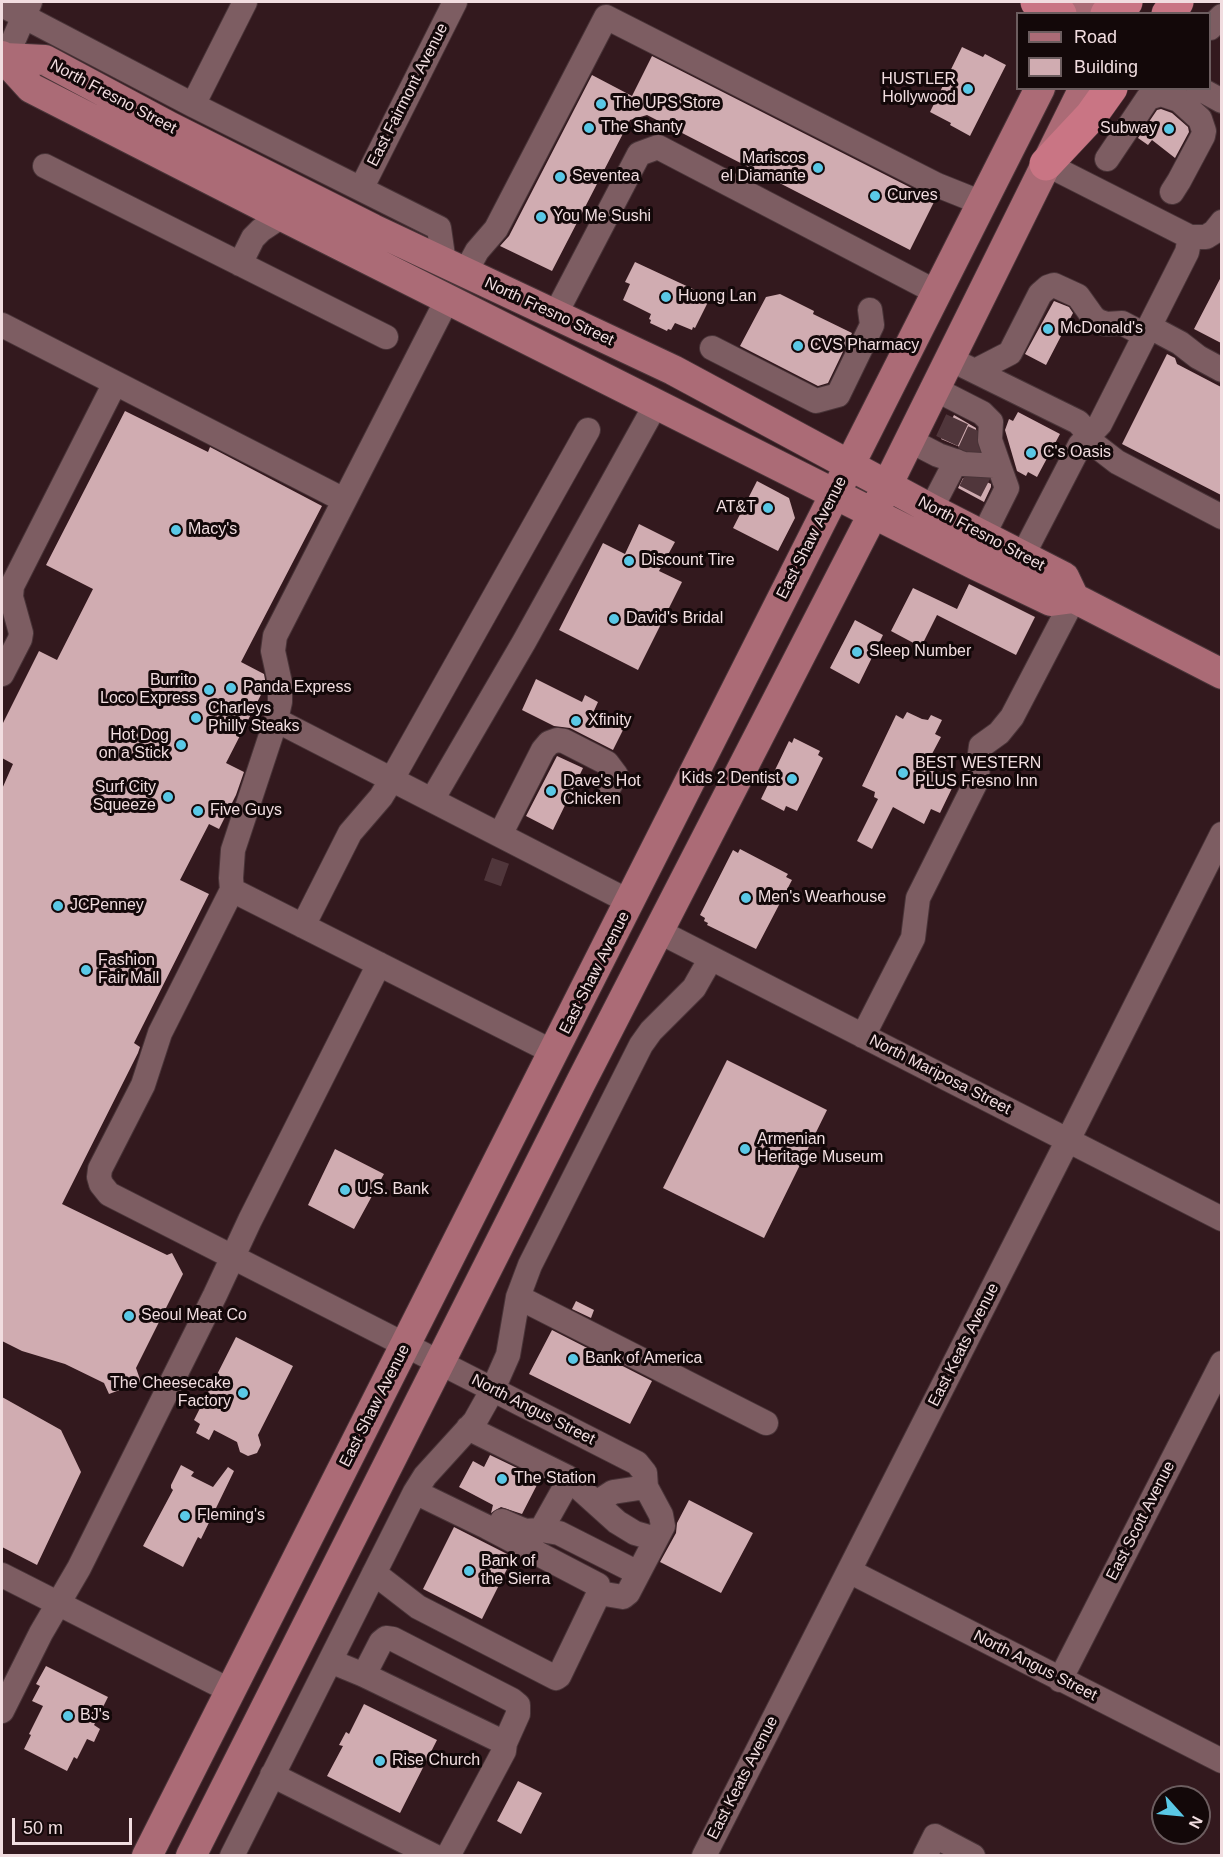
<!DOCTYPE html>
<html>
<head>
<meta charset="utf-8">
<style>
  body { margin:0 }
  #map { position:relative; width:1223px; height:1857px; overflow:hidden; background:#33191e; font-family:Arial,sans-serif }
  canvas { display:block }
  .frame { position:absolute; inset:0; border:3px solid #f1dde0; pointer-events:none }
  .legend { position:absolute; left:1016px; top:12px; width:195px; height:78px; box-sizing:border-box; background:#130809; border:2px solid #6c5d5f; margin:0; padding:8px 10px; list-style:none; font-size:18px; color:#f1dde0 }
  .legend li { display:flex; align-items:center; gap:12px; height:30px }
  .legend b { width:30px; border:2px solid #6c5d5f }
  .north { position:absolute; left:1151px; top:1785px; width:60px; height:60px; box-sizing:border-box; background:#130809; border:2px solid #6c5d5f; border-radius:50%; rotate:117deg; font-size:16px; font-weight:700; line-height:24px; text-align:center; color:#f1dde0 }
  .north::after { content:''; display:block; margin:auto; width:21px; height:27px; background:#5ac8e6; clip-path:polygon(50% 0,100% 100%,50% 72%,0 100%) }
  .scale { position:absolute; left:12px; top:1818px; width:120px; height:27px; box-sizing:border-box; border:3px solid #f1dde0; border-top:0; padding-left:8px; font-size:18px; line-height:21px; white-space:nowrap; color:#f1dde0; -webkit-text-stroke:4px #130809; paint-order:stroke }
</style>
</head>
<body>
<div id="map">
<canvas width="1223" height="1857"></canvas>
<div class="frame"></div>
<ul class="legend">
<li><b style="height:8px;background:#ab6b76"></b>Road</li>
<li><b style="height:16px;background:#d0acb1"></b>Building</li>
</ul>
<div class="north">N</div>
<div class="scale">50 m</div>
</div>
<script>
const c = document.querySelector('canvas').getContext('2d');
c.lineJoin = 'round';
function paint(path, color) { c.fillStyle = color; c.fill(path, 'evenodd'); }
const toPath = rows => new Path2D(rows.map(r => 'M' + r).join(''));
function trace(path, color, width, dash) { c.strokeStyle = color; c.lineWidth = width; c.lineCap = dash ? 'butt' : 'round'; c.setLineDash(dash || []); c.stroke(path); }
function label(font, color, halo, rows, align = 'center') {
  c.font = font + ' Arial,sans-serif'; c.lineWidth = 6; c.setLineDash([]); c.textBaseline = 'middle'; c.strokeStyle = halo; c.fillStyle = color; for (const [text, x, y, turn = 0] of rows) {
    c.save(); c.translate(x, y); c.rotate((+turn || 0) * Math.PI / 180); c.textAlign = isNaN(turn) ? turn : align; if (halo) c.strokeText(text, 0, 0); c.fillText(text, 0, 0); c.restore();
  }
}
paint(toPath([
  [962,47,983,57,985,54,1006,65,970,136,950,125,951,123,930,112],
  [652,56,935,200,910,250,647,115,630,120,552,271,500,246,509,236,592,75,632,96],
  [1161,109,1172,113,1188,127,1189,132,1175,158,1152,140,1148,145,1138,138,1157,110],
  [635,262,708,296,706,299,709,300,695,328,693,327,692,330,675,323,671,330,668,329,667,331,650,323,651,320,649,319,651,314,623,300,630,284,625,282],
  [1221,277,1221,343,1194,329],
  [780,294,814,311,813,314,852,333,828,383,818,386,740,346,766,297],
  [1054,301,1069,307,1073,313,1046,365,1025,354],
  [1167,354,1175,358,1177,364,1221,387,1221,495,1122,444],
  [125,411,208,452,210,447,322,506,241,662,264,674,266,685,226,763,244,772,236,795,219,829,209,824,180,880,209,894,134,1043,140,1047,138,1053,62,1204,167,1255,172,1253,183,1274,136,1368,141,1382,109,1394,104,1383,65,1364,22,1351,2,1341,2,789,13,764,2,758,2,725,39,651,57,660,93,589,46,565],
  [1018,412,1060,434,1037,477,1028,472,1026,476,1017,471,1005,430,1009,419,1013,421],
  [954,415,976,428,978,451,967,450,941,439],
  [963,478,981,479,991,484,991,487,984,502,958,488],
  [757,481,789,498,795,518,778,551,733,528],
  [639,524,675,542,659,571,682,582,638,670,559,630,603,543,625,554],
  [969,584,1035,617,1016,655,937,615,921,647,891,631,913,588,957,609],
  [855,620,883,635,859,684,830,668],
  [536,679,582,702,585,695,598,702,593,713,624,728,613,750,570,728,554,726,522,710],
  [907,712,922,719,928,720,931,715,942,720,935,734,941,737,925,767,955,782,940,813,931,809,924,824,893,807,872,849,857,841,878,799,874,797,875,792,862,786,896,715,903,719],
  [794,738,820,751,818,755,823,758,797,811,786,806,784,811,761,799,789,741,792,743],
  [557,756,583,768,553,830,526,816],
  [740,849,788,874,786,877,792,880,756,949,707,925,708,923,704,921,705,918,700,915,733,850,738,853],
  [727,1060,827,1110,764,1238,663,1188],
  [335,1149,384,1174,354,1229,308,1205],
  [576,1301,594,1310,591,1318,572,1309],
  [552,1330,652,1381,630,1424,529,1374],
  [236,1337,293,1366,258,1435,261,1445,257,1453,248,1456,240,1452,237,1442,214,1430,209,1440,196,1433,200,1424,194,1420],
  [2,1397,61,1430,81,1472,37,1565,2,1547],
  [490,1455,540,1479,522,1514,501,1507,491,1513,493,1505,459,1487,473,1461,484,1467],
  [181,1465,194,1472,191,1476,213,1487,228,1467,234,1471,201,1539,198,1537,183,1567,143,1546,173,1490,171,1488,171,1485],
  [689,1500,753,1533,721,1593,660,1562,676,1533,677,1523],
  [454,1527,513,1557,482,1619,423,1589],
  [46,1666,108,1697,94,1725,100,1729,94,1742,87,1739,77,1759,74,1757,67,1771,24,1749,31,1735,29,1734,43,1706,32,1701,40,1686,36,1684],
  [364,1704,437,1740,400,1813,327,1776,343,1746,339,1745,346,1732,349,1734],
  [518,1781,542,1793,521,1834,497,1821]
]), '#d0acb1');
trace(toPath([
  [947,441,959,415],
  [969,453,981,427],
  [965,475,990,488],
  [488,869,505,875]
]), '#50363b', 24, [24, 12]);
const minor = toPath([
  [2,5,193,105,439,228,444,263],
  [1210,28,1222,16],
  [2,67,30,2],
  [1198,88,1222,101],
  [193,105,245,2],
  [1107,159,1148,98,1161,94,1179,100,1200,119,1204,131,1203,136,1179,181,1172,192],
  [1046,164,1190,237,1206,237,1214,232,1222,222],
  [45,166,386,337],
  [361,189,455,2],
  [240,264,253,238,261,230,282,216],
  [465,273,477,251,496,229,606,17,937,185,982,203],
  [448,298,275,636,273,651,280,683,280,702,276,720,233,850,231,878,232,890,160,1033,143,1085,100,1169,99,1177,101,1184,109,1194,637,1463,645,1473,646,1487,661,1515,663,1526,628,1593,623,1597,599,1593],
  [555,315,639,154,658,147,936,292],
  [2,325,344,500],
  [1150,327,1180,343,1198,357,1222,370],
  [712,348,816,401,838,395,872,325,870,310],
  [950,359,1078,422,1090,435,1095,445,1117,462,1222,517],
  [975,371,1010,353,1040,294,1048,287,1054,285,1078,296,1093,317,1098,321,1106,324,1122,323,1145,335],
  [935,389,982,413,991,422,990,440,999,466],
  [909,440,938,455,964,464,999,466,1007,488,983,536],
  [931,509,956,461],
  [1023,555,1080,445,1100,424,1187,252,1190,237],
  [2,674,20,639,21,633,11,597,12,586,115,383],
  [276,720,630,902],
  [432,800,524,642,656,404],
  [500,835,543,750,549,743,557,740,564,741,607,763,616,775,609,787],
  [232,890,555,1053],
  [303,926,350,833,381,797,392,779,588,430],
  [658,931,1222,1219],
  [863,1036,913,938,918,898,976,782,981,746,999,733,1012,717,1074,598],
  [518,1297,766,1423],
  [468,1428,567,1477,617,1522,635,1533,656,1539],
  [596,1503,613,1492,646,1487],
  [502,1521,525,1531,541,1530,559,1533,638,1573],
  [541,1530,569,1480],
  [849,1571,1222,1761],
  [374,1573,418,1607,556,1678,559,1676,599,1593,598,1585,487,1527,415,1492],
  [2,1575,231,1691],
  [330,1661,364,1675,505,1743,504,1751,448,1856],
  [364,1675,381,1642,386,1638,393,1639,512,1700,518,1705,518,1714,505,1743],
  [1060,1680,1222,1363],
  [2,1711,41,1633,79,1568,215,1295,250,1220,379,964],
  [272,1775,434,1856],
  [232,1856,415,1492,425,1476,475,1421,493,1389,508,1355,518,1297,530,1265,641,1045,651,1031,694,988,711,958],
  [704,1856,1068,1140,1222,834],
  [925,1856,935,1836,973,1856]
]);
const major = toPath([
  [1080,14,1086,2],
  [2,56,31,88,282,216,976,565,1051,601,1074,598,1222,674],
  [5,58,45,60,172,128,373,229,673,370,931,509,1064,577,1074,598],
  [147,1856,1040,88],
  [191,1856,581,1082,873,514,1084,88]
]);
const highway = toPath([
  [1037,2,1060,14],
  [1107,14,1126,2],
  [1168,14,1177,2],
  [1046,164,1091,116,1111,88]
]);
trace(minor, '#493438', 26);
trace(major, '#493438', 32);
trace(highway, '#493438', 34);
trace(minor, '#7d5d62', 24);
trace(major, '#ab6b76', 30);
trace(highway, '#c97584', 33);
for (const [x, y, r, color] of [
  [968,89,6,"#5ac8e6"],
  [601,104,6,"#5ac8e6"],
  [589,128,6,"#5ac8e6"],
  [1169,129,6,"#5ac8e6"],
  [818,168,6,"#5ac8e6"],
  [560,177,6,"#5ac8e6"],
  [875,196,6,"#5ac8e6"],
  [541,217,6,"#5ac8e6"],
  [666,297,6,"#5ac8e6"],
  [1048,329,6,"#5ac8e6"],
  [798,346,6,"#5ac8e6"],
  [1031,453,6,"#5ac8e6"],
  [768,508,6,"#5ac8e6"],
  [176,530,6,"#5ac8e6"],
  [629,561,6,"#5ac8e6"],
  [614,619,6,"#5ac8e6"],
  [857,652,6,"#5ac8e6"],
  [231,688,6,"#5ac8e6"],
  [209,690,6,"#5ac8e6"],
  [196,718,6,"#5ac8e6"],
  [576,721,6,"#5ac8e6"],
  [181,745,6,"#5ac8e6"],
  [903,773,6,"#5ac8e6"],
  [792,779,6,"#5ac8e6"],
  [551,791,6,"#5ac8e6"],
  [168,797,6,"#5ac8e6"],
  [198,811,6,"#5ac8e6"],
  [746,898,6,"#5ac8e6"],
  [58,906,6,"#5ac8e6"],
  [86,970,6,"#5ac8e6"],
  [745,1149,6,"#5ac8e6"],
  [345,1190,6,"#5ac8e6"],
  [129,1316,6,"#5ac8e6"],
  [573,1359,6,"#5ac8e6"],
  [243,1393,6,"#5ac8e6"],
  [502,1479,6,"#5ac8e6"],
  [185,1516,6,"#5ac8e6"],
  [469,1571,6,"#5ac8e6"],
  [68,1716,6,"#5ac8e6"],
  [380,1761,6,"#5ac8e6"]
]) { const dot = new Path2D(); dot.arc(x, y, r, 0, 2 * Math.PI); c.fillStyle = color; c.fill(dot); trace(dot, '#130809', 2); }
label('16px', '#f1dde0', '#130809', [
  ["HUSTLER",956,80,"right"],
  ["Hollywood",956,98,"right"],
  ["The UPS Store",613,104],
  ["The Shanty",601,128],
  ["Subway",1157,129,"right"],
  ["Mariscos",806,159,"right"],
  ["el Diamante",806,177,"right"],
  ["Seventea",572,177],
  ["Curves",887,196],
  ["You Me Sushi",553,217],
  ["Huong Lan",678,297],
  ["McDonald's",1060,329],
  ["CVS Pharmacy",810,346],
  ["C's Oasis",1043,453],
  ["AT&T",756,508,"right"],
  ["Macy's",188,530],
  ["Discount Tire",641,561],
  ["David's Bridal",626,619],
  ["Sleep Number",869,652],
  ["Burrito",197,681,"right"],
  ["Loco Express",197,699,"right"],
  ["Panda Express",243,688],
  ["Charleys",208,709],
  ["Philly Steaks",208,727],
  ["Xfinity",588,721],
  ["Hot Dog",169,736,"right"],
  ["on a Stick",169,754,"right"],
  ["BEST WESTERN",915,764],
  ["PLUS Fresno Inn",915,782],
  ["Kids 2 Dentist",780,779,"right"],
  ["Dave's Hot",563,782],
  ["Chicken",563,800],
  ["Surf City",156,788,"right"],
  ["Squeeze",156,806,"right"],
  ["Five Guys",210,811],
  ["Men's Wearhouse",758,898],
  ["JCPenney",70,906],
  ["Fashion",98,961],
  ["Fair Mall",98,979],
  ["Armenian",757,1140],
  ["Heritage Museum",757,1158],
  ["U.S. Bank",357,1190],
  ["Seoul Meat Co",141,1316],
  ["Bank of America",585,1359],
  ["The Cheesecake",231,1384,"right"],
  ["Factory",231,1402,"right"],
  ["The Station",514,1479],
  ["Fleming's",197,1516],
  ["Bank of",481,1562],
  ["the Sierra",481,1580],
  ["BJ's",80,1716],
  ["Rise Church",392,1761]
], 'left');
label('16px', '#f1dde0', '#130809', [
  ["East Fairmont Avenue",408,95,-63],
  ["North Fresno Street",113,97,28],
  ["North Fresno Street",549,312,25],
  ["North Fresno Street",981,534,28],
  ["East Shaw Avenue",812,538,-63],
  ["East Shaw Avenue",595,973,-63],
  ["North Mariposa Street",940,1075,27],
  ["East Keats Avenue",964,1345,-63],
  ["East Shaw Avenue",375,1406,-63],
  ["North Angus Street",533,1410,27],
  ["East Scott Avenue",1141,1521,-63],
  ["North Angus Street",1035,1666,27],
  ["East Keats Avenue",743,1778,-63]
]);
</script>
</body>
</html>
